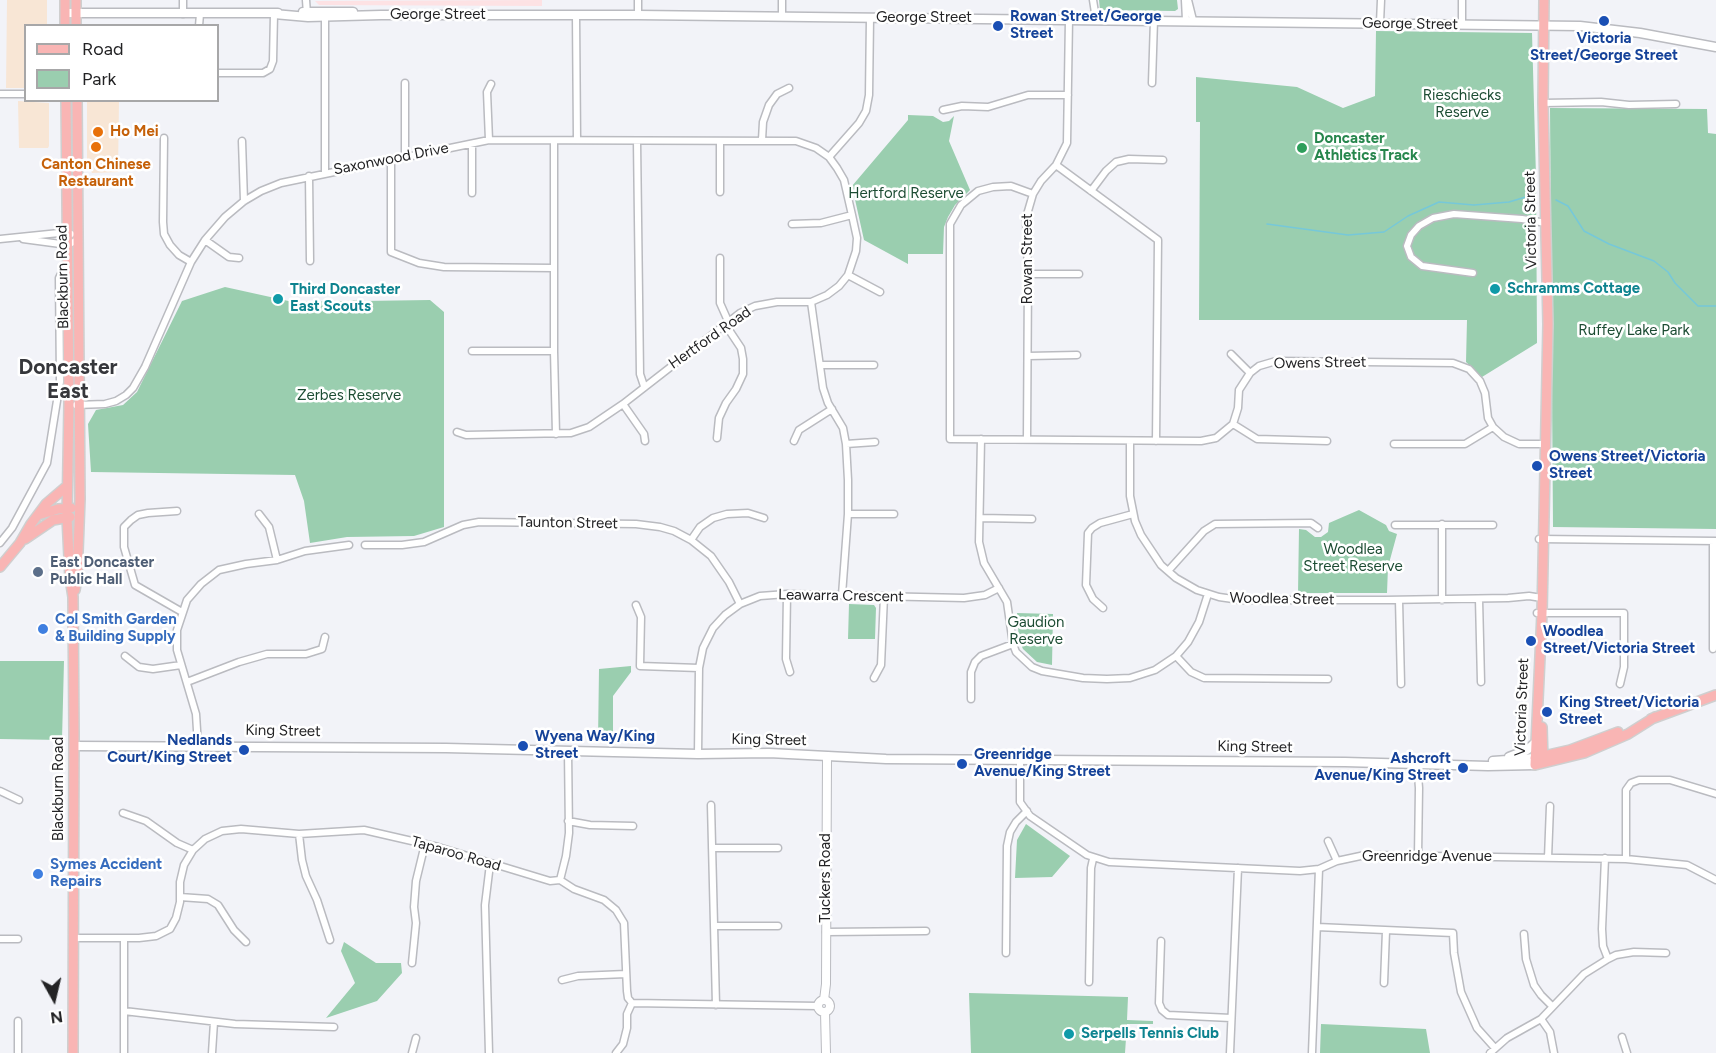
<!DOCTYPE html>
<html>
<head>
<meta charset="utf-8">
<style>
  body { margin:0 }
  #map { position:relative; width:1716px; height:1053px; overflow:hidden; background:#f2f3f8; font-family:Figtree,sans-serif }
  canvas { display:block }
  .legend { position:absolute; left:24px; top:24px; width:195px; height:78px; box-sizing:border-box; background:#fff; border:2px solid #a7a7a8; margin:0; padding:8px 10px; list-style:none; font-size:18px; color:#232325 }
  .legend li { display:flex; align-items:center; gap:12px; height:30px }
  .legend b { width:30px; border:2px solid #a7a7a8 }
  .north { position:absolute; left:24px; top:969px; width:60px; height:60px; -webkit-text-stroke:4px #fff; paint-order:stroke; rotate:172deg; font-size:16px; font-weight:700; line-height:24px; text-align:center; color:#232325 }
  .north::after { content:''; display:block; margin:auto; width:21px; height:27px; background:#232325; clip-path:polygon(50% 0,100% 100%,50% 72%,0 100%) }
</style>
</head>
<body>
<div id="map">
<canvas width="1716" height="1053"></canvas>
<ul class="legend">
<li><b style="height:8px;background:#f9b5b4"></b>Road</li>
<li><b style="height:16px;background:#9aceaf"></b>Park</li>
</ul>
<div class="north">N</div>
</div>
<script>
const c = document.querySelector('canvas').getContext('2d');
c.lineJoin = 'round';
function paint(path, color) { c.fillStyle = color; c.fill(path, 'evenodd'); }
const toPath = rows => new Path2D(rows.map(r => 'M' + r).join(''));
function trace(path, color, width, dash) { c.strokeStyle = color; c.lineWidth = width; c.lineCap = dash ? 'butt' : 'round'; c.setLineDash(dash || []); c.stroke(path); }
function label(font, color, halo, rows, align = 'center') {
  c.font = font + ' Figtree,sans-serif'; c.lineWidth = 5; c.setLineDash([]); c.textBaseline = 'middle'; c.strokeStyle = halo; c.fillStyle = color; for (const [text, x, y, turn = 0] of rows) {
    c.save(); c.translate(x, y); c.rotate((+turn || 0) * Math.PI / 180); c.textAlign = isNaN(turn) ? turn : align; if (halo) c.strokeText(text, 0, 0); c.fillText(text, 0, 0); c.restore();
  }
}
paint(toPath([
  [7,0,47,0,47,25,26,26,25,88,6,88],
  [18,101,49,103,49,146,48,148,19,148],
  [87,101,119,101,118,172,92,173,87,163]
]), '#f8e6d5');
paint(toPath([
  [542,0,542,6,319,5,315,1]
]), '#fde2e4');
paint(toPath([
  [1099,0,1177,0,1178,9,1175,11,1100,10],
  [1376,31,1532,33,1536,177,1537,343,1482,377,1466,362,1467,320,1199,320,1200,122,1196,122,1196,77,1297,87,1343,108,1375,96],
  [1550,108,1707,109,1708,133,1716,134,1716,529,1553,527],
  [908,115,933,116,943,122,949,121,954,116,949,141,970,190,955,205,948,217,944,227,943,254,908,254,908,264,864,240,852,186,908,120],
  [225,287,293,302,350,301,362,299,363,301,430,300,444,312,444,527,414,536,347,537,310,543,304,501,295,475,91,472,88,424,96,410,123,405,137,392,182,301],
  [1359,510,1386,525,1389,531,1397,534,1388,567,1387,593,1298,593,1299,529,1306,530,1315,537,1321,537,1328,532,1329,523],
  [849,604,874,605,876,608,875,639,848,639],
  [1017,613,1053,614,1052,665,1037,662,1023,649,1019,640],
  [0,661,64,661,62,740,0,739],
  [631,666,631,672,613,696,613,741,598,740,599,669],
  [1026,824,1070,856,1052,877,1015,878,1017,840],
  [344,942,376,963,401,963,402,973,377,1001,326,1018,355,983,341,951],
  [969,993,1128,997,1127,1020,1153,1021,1153,1024,1127,1024,1125,1053,971,1053],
  [1321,1024,1426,1029,1430,1053,1320,1053]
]), '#9aceaf');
trace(toPath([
  [1556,200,1568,206,1584,231,1609,244,1654,261,1668,272,1675,283,1698,306,1716,306],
  [1267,224,1348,235,1384,232,1408,216,1439,202,1474,205,1509,202,1529,196]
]), '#76c8d9', 1.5);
const minor = toPath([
  [183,0,183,14],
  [306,0,307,14],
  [638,0,638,15],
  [1093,0,1096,19],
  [1185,0,1186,20],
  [1188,0,1193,20],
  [325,14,325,172],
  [576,15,577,140],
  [782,16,782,0],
  [1380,23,1381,0],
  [1462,24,1462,0],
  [199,26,200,14],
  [218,73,263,73,270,69,273,61,274,14],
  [1152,83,1154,20],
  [0,94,26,94],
  [1543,103,1601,102,1629,105,1676,104],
  [943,110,962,106,988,107,1028,95,1068,95],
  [164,138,163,222,164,234,170,245,179,255,191,262],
  [489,140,487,92,491,84],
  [762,140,763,122,769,105,777,94,789,88],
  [242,141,244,201],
  [554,141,554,351,556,434],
  [637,141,640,374,644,386],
  [720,141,720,192],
  [472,144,472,193],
  [405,156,405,83],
  [829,157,859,123,866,111,869,95,870,18],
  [391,159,391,252,419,263,444,267,554,268],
  [1056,165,1158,240,1156,441],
  [309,176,310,261],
  [1091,191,1106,171,1116,162,1129,159,1163,160],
  [1033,194,1011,186,993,187,978,191,961,205,950,224,950,439,1201,441,1216,438,1233,424,1238,408,1239,390,1250,373,1259,366,1276,361,1453,363,1469,369,1480,381,1485,393,1488,418,1493,427,1504,437,1519,444,1545,444],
  [792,224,821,223,852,215],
  [0,239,59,233,71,234],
  [23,239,68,245,77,240],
  [205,240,229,257,239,258],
  [720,258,720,303,728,321],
  [1473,273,1422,266,1411,257,1407,246,1411,235,1419,226,1433,218,1454,214,1522,219,1546,223],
  [1028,274,1079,274],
  [848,275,880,292],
  [811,302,823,388,828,403,843,428,846,444,848,480,848,514,842,595],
  [472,351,554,351],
  [1231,354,1250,373],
  [1028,356,1077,355],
  [821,365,874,365],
  [623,404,644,434,645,441],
  [76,405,105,404,116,401,126,395,133,388,145,367,191,262,205,240,225,217,244,201,261,191,281,183,489,140,796,141,816,148,829,157,837,168,844,180,852,215,857,238,856,251,848,275,839,286,827,295,811,302,777,302,755,306,740,313,623,404,589,427,571,433,466,435,457,432],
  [1233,424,1257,439,1327,441],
  [717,438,719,418,726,403,736,389,743,374,743,359,741,348,725,324],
  [981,439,979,542,984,563,1007,602,1013,644,1016,652,1032,667,1042,671,1083,678,1107,679,1130,678,1155,670,1176,656,1188,642,1199,622,1208,594],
  [1027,439,1028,274,1026,218,1033,194,1041,181,1056,165,1067,143,1069,19],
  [794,441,799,430,832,409],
  [1130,441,1130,496,1135,521,1141,535,1161,565,1176,578,1197,590,1219,597,1240,600,1384,600,1508,598,1529,596,1542,598],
  [846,444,875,442],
  [1394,444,1465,444,1493,427],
  [177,511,148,513,138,515,131,520,124,527,124,547,135,585,182,612],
  [259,514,269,527,277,560],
  [848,514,894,514],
  [980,518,1032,519],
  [1395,525,1493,525],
  [1539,539,1716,541],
  [691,540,700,527,713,518,727,514,748,513,764,518],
  [1713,541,1713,649],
  [0,543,12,528,47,463,60,382,59,278,61,274,68,269],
  [365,545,402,545,424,542,463,525,479,522,636,524,660,527,674,531,691,540,711,556,729,582,740,604],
  [1168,571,1204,531,1215,524,1311,523,1318,528],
  [787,594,786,659,790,672],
  [1479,599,1481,682],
  [1399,600,1401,684],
  [1442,600,1442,524],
  [636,605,641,617,640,666,699,668],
  [1103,608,1093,599,1086,585,1088,533,1092,528,1100,523,1133,514],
  [1537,613,1624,613,1624,667,1620,684],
  [125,656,139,667,153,669,181,665],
  [1176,656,1191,672,1204,678,1328,679],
  [874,678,881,665,884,596],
  [187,682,239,662,267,654,306,654,322,649,325,637],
  [971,699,971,672,975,662,981,656,1013,644],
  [198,746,196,714,177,650,177,630,187,600,201,584,219,570,246,564,277,560,305,551,349,545],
  [698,754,699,668,703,648,713,628,725,615,740,604,760,596,787,594,964,598,985,595,999,588],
  [1020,760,1020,802,1030,816,1087,855,1109,862,1300,871,1319,869,1337,861,1365,855,1626,859,1687,865,1716,880],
  [1417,763,1419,788,1418,856],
  [0,791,19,800],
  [711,805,716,1005],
  [123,813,146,821,177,843,193,850],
  [568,821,590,825,633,826],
  [299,834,302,860,306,876,317,900,330,940],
  [1328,841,1337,861],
  [712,848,778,848],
  [1548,858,1550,806],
  [1605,858,1602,929,1603,946,1608,959],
  [1626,859,1626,790,1631,783,1639,780,1670,780,1716,794],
  [560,880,566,856,569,833,568,751],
  [180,897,208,899,218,905,234,930,246,942],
  [715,926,778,926],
  [1317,927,1453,933,1454,953,1461,992,1477,1028,1494,1047],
  [826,932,926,931],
  [1524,934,1526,959,1534,985,1541,995,1552,1006],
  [74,938,139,938,156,936,170,929,176,918,180,902,180,882,184,865,193,850,205,839,222,831,241,829,299,834,364,830,438,847,550,881,560,880,574,889,604,900,616,910,624,923,627,991,628,998,632,1003,818,1006],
  [0,939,18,939],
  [124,939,124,1053],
  [1161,941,1159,1003,1162,1010,1168,1015,1231,1018],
  [1006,953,1007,846,1010,832,1016,822,1027,811],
  [412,963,416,923,414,907,416,881,425,844],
  [562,980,578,976,626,974],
  [1089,982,1091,868,1093,859],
  [1384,983,1386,931],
  [124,1011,235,1024,334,1027],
  [1541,1019,1550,1032,1554,1053],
  [18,1021,18,1053],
  [1622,1037,1627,1053],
  [212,1053,214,1022],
  [412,1053,416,1038],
  [489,1053,485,905,490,864],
  [616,1053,623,1044,627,1028,627,1014,632,1003],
  [1230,1053,1238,868],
  [1312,1053,1319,869],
  [1490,1053,1507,1038,1541,1019,1584,974,1608,959,1616,955,1634,952,1666,953]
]);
const tertiary = toPath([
  [824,1000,826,984,827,756],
  '818 1006a6 6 0 1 1 12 0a6 6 0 1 1-12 0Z',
  [825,1012,826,1053]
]);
const secondary = toPath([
  [303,12,353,12],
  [65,13,278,13],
  [274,14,308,17,381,15,638,15,1580,26,1640,33,1716,47],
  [74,746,446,748,698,754,769,753,886,759,1345,762,1488,766,1535,765],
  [1509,757,1527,750,1536,742],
  [1493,761,1535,758]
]);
const primary = toPath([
  [65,0,65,26],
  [1544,0,1543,103,1548,324,1542,613,1535,765,1584,753,1628,734,1655,717],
  [76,26,76,0],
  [66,100,69,404,67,517,70,578,73,597,74,733,73,1053],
  [38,515,58,509,71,508],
  [25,539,53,520,70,517],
  [0,567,20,543,31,524,46,504,67,486],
  [75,590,77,578,80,499,77,100],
  [1651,719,1716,695],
  [1542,727,1543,761],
  [1535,758,1570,750,1618,732]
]);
trace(minor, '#babbc0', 9);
trace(tertiary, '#babbc0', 10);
trace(secondary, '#babbc0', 11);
trace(primary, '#cfcfcf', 12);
trace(minor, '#fff', 6);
trace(tertiary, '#fff', 8);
trace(secondary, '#fff', 8);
trace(primary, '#f9b5b4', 9);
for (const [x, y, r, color] of [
  [1604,21,6,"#1a4fb4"],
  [998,26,6,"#1a4fb4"],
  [98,132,6,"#e8710a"],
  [96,147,6,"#e8710a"],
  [1302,148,6,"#2e9e5b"],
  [1495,289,6,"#0f9aa8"],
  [278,299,6,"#0f9aa8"],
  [1537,466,6,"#1a4fb4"],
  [38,572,6,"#5c6f8a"],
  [43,629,6,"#3f7fe0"],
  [1531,641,6,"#1a4fb4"],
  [1547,712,6,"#1a4fb4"],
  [523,746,6,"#1a4fb4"],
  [244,750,6,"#1a4fb4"],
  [962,764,6,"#1a4fb4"],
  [1463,768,6,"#1a4fb4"],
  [38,874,6,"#3f7fe0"],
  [1069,1034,6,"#0f9aa8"]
]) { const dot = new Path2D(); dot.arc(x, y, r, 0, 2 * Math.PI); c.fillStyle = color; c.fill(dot); trace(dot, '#fff', 2); }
label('15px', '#232325', '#fff', [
  ["George Street",438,15],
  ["George Street",924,18],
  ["George Street",1410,24,1],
  ["Saxonwood Drive",391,159,-11],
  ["Victoria Street",1531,220,-91],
  ["Rowan Street",1028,259,-90],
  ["Blackburn Road",63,277,-91],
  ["Hertford Road",710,338,-35],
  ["Owens Street",1320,363,-1],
  ["Taunton Street",568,523,1],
  ["Leawarra Crescent",841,596,1],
  ["Woodlea Street",1282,599,1],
  ["Victoria Street",1522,707,-88],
  ["King Street",283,731,1],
  ["King Street",769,740,1],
  ["King Street",1255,747,1],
  ["Blackburn Road",59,789,-90],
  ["Taparoo Road",456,854,16],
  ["Greenridge Avenue",1427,857],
  ["Tuckers Road",826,878,-90]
]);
label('bold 15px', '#164399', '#fff', [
  ["Rowan Street/George",1010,17],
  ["Street",1010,34],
  ["Victoria",1604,39,"center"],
  ["Street/George Street",1604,56,"center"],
  ["Owens Street/Victoria",1549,457],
  ["Street",1549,474],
  ["Woodlea",1543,632],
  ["Street/Victoria Street",1543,649],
  ["King Street/Victoria",1559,703],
  ["Street",1559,720],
  ["Wyena Way/King",535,737],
  ["Street",535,754],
  ["Nedlands",232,741,"right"],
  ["Court/King Street",232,758,"right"],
  ["Greenridge",974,755],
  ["Avenue/King Street",974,772],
  ["Ashcroft",1451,759,"right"],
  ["Avenue/King Street",1451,776,"right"]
], 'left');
label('15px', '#1c4c33', '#fff', [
  ["Rieschiecks",1462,96],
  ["Reserve",1462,113],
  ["Hertford Reserve",906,194],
  ["Ruffey Lake Park",1634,331],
  ["Zerbes Reserve",349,396],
  ["Woodlea",1353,550],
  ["Street Reserve",1353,567],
  ["Gaudion",1036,623],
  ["Reserve",1036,640]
]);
label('bold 15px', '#c56008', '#fff', [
  ["Ho Mei",110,132],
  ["Canton Chinese",96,165,"center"],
  ["Restaurant",96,182,"center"]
], 'left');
label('bold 15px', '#27864d', '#fff', [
  ["Doncaster",1314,139],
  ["Athletics Track",1314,156]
], 'left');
label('bold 15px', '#0d838f', '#fff', [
  ["Schramms Cottage",1507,289],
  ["Third Doncaster",290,290],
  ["East Scouts",290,307],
  ["Serpells Tennis Club",1081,1034]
], 'left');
label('bold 15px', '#4e5e75', '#fff', [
  ["East Doncaster",50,563],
  ["Public Hall",50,580]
], 'left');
label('bold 15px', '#366cbe', '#fff', [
  ["Col Smith Garden",55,620],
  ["& Building Supply",55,637],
  ["Symes Accident",50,865],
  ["Repairs",50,882]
], 'left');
label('bold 21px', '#36373b', '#fff', [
  ["Doncaster",68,368],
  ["East",68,392]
]);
</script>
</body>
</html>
